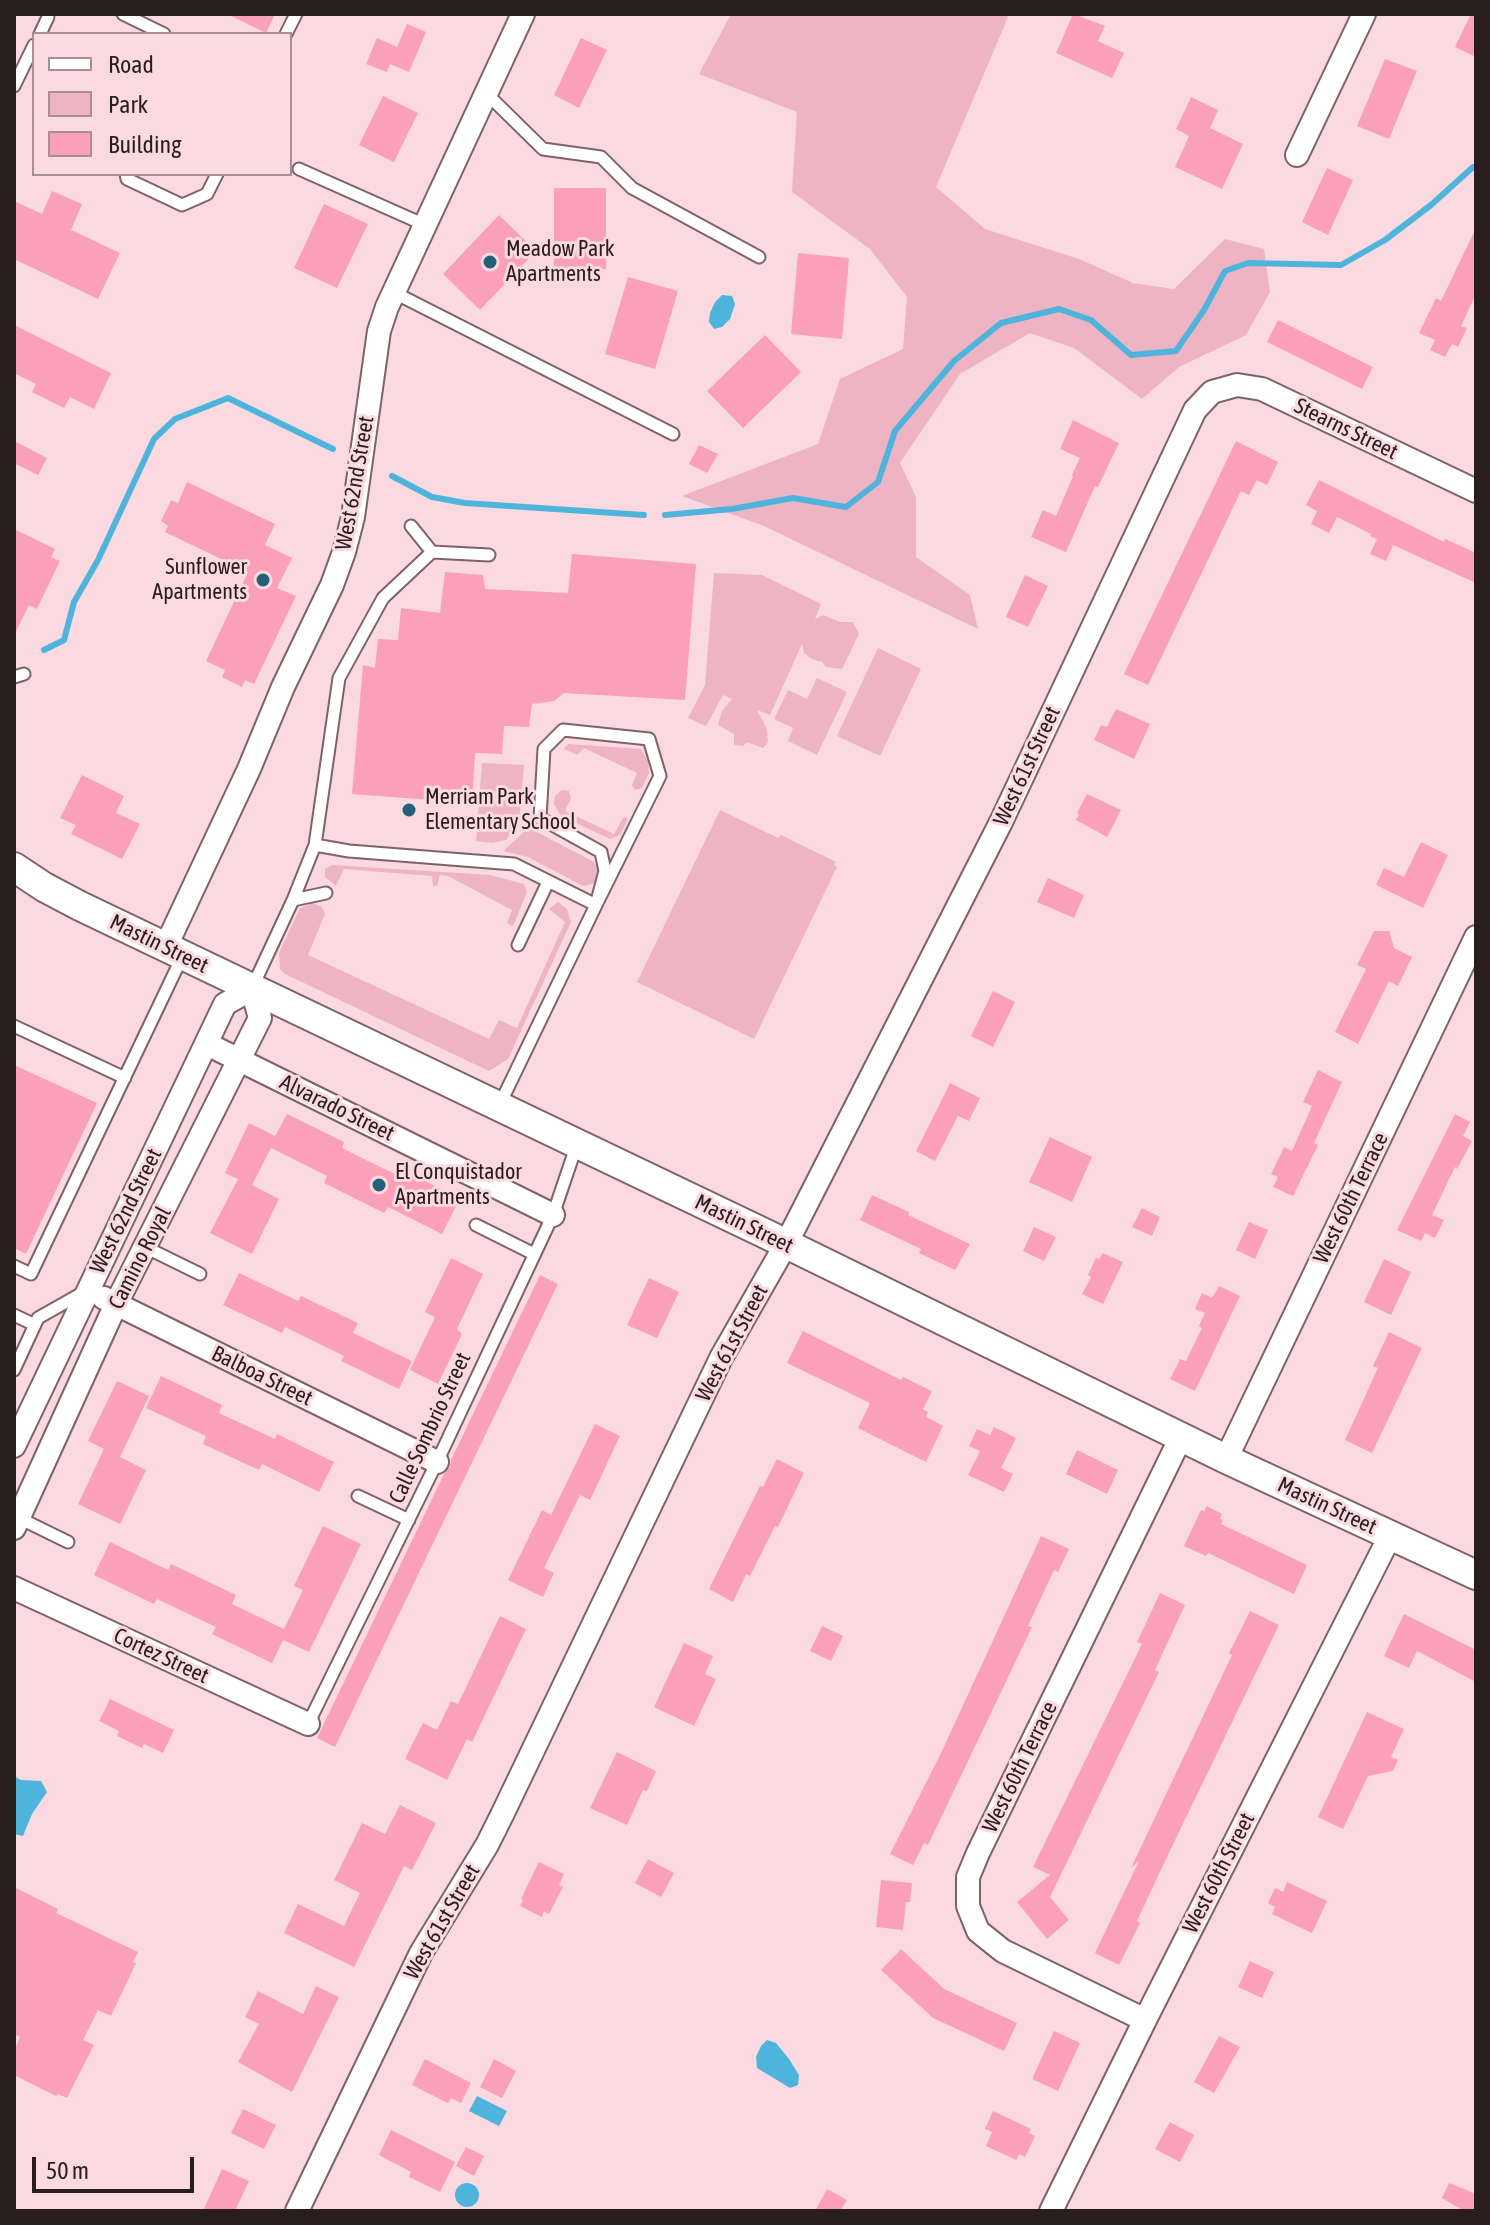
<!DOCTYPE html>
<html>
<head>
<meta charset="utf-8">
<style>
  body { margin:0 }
  #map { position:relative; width:1490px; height:2225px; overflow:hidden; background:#fad9e1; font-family:"Asap Condensed",sans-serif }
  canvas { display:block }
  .frame { position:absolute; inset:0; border:16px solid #291d20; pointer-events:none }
  .legend { position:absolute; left:32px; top:32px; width:260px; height:144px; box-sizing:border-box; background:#fad9e1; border:2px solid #a68e94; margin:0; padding:10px 14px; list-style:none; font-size:24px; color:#291d20 }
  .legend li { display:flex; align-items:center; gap:16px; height:40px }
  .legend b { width:40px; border:2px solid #a68e94 }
  .scale { position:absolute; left:32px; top:2157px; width:162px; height:36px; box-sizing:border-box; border:4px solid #291d20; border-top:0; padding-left:10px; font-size:24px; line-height:28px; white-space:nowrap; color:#291d20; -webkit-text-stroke:6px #fad9e1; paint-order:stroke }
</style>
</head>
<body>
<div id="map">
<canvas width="1490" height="2225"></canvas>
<div class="frame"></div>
<ul class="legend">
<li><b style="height:10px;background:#fff"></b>Road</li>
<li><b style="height:22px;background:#eeb4c3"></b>Park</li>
<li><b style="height:22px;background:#faa1b9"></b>Building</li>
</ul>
<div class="scale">50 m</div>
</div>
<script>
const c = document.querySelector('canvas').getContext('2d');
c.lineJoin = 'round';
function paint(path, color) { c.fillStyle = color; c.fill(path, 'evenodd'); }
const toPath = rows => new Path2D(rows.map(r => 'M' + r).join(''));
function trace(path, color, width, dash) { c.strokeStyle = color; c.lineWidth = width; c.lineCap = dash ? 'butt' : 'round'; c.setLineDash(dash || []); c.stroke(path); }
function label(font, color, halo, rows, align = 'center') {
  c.font = font + ' "Asap Condensed",sans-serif'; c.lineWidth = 6; c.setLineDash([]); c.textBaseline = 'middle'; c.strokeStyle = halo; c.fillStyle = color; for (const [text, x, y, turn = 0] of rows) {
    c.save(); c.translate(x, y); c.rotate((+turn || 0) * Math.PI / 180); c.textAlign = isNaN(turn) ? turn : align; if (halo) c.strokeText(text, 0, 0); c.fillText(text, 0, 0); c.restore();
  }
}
paint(toPath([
  [731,14,1004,14,1008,17,936,187,985,229,1079,259,1133,283,1174,289,1225,239,1264,249,1270,292,1246,335,1179,367,1142,399,1074,348,1030,333,960,374,900,463,916,497,916,557,970,595,978,629,764,526,682,496,818,444,840,379,903,349,907,297,870,249,792,192,797,112,699,74],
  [714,573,762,575,821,604,815,619,823,615,840,622,853,622,859,634,842,669,826,667,822,662,812,659,804,653,802,644,770,715,757,710,767,729,768,742,763,748,747,742,743,746,734,745,734,734,718,725,722,711,732,699,723,695,706,726,688,718,705,685],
  [878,648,921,669,880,756,837,736],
  [817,678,847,692,817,755,788,741,793,728,774,719,788,690,807,699],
  [568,744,641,749,648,761,649,773,642,788,635,790,632,785,637,773,584,748,577,755,564,749],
  [482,763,524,765,519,821,506,840,492,843,476,841],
  [562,790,569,791,571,798,565,811,614,834,623,818,626,817,628,819,620,835,610,839,561,816,554,804,555,796],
  [720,810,778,838,781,835,836,862,834,865,837,867,754,1039,637,982],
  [533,830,594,862,599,871,595,883,583,886,528,857,503,851,525,831],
  [332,865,490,875,524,884,527,892,513,926,507,923,512,910,448,876,440,875,437,886,433,886,432,876,344,869,336,886,325,877,325,869],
  [558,902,567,909,571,922,508,1059,489,1071,285,974,280,969,279,953,300,908,313,903,322,907,325,914,308,955,489,1039,499,1020,517,1028,565,922,549,909]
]), '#eeb4c3');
paint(toPath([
  [722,295,732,296,735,304,730,319,722,327,714,329,709,322,710,313,715,302],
  [14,1776,21,1780,41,1781,47,1792,32,1814,23,1836,14,1834],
  [767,2040,776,2043,789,2059,799,2075,798,2085,790,2088,757,2068,756,2057,761,2046],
  [477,2096,507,2111,499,2126,469,2111],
  '455 2195a12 12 0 1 1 24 0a12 12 0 1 1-24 0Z'
]), '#4eb4dc');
trace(toPath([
  [392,476,432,497,465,503,644,515],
  [665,515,732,509,793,498,846,507,878,482,895,431,954,361,1001,323,1059,309,1091,320,1131,355,1176,351,1204,310,1225,271,1248,263,1341,265,1385,240,1431,205,1473,167,1476,167],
  [44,650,64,640,74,602,98,560,154,439,175,419,228,398,333,449]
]), '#4eb4dc', 6);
paint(toPath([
  [227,14,275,14,266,33],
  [1073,14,1105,26,1098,41,1124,53,1112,78,1056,53],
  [1471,14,1476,14,1476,57,1455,47],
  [407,24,426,32,409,72,390,64,387,72,366,64,377,38,397,47],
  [581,38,607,50,579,108,554,95],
  [1385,59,1417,71,1389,139,1357,126],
  [383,96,418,113,394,162,359,145],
  [1191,97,1218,110,1210,128,1243,144,1222,189,1175,167,1189,136,1176,129],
  [1327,168,1353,180,1328,235,1302,222],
  [554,188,606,188,606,269,554,269],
  [52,191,82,204,71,230,120,253,98,299,14,259,14,201,42,214],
  [324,204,368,224,337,288,294,268],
  [499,215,536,251,480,310,443,274],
  [1476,228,1476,294,1461,326,1467,328,1458,347,1452,344,1445,357,1430,350,1435,340,1419,333,1436,298,1441,301],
  [798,253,849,258,842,339,791,334],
  [628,277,678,291,655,369,605,354],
  [1278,320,1373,367,1362,389,1267,342],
  [14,325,111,373,94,409,70,397,64,408,32,392,36,384,14,373],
  [765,335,801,372,743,428,707,391],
  [1073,420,1119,443,1098,487,1095,486,1066,552,1031,537,1043,510,1056,516,1073,476,1072,475,1080,458,1060,449],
  [14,441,47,458,38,475,14,463],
  [1236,441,1278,462,1267,485,1257,480,1249,495,1241,491,1148,685,1124,674],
  [699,445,718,454,707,473,689,464],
  [1319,480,1444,542,1445,539,1476,553,1476,583,1393,545,1386,561,1370,554,1377,539,1370,536,1371,534,1337,517,1329,533,1311,524,1317,511,1306,505],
  [187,482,275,524,265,545,292,558,277,588,296,596,254,684,245,680,242,687,222,677,225,670,206,661,248,572,165,532,168,526,161,521,171,500,178,503],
  [14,529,55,549,51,557,60,561,37,609,29,605,14,635],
  [572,554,696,564,685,700,564,693,554,701,532,704,529,727,504,726,502,754,475,753,472,803,352,794,363,665,375,668,378,639,398,640,401,608,440,613,445,572,483,575,485,589,568,593],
  [1025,575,1048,586,1028,627,1006,617],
  [1116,709,1150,724,1134,759,1094,740,1101,725,1107,727],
  [82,775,124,796,116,813,140,824,122,859,71,834,76,825,60,818],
  [1087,794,1121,810,1107,837,1076,820,1079,814,1077,813],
  [1421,842,1448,855,1423,908,1376,885,1384,868,1404,877],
  [1048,878,1084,895,1074,918,1037,902],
  [1374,931,1389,931,1394,948,1412,957,1398,986,1389,981,1358,1044,1335,1032,1366,969,1357,965],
  [993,991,1015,1002,993,1047,971,1036],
  [14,1065,97,1103,26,1254,14,1248],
  [1318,1070,1342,1082,1314,1143,1318,1145,1293,1196,1273,1187,1278,1177,1271,1174,1284,1147,1292,1151,1312,1106,1303,1102],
  [950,1083,980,1098,969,1121,958,1116,935,1161,916,1151],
  [287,1114,344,1142,342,1148,370,1162,399,1176,402,1170,460,1198,442,1234,388,1207,384,1213,324,1183,327,1176,271,1148,252,1185,279,1199,252,1254,210,1233,238,1179,225,1173,249,1123,275,1136],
  [1455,1114,1470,1122,1463,1136,1472,1141,1457,1169,1455,1167,1432,1215,1444,1220,1435,1238,1425,1233,1421,1241,1397,1230],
  [1050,1137,1092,1157,1072,1202,1029,1182],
  [872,1195,909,1212,908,1215,970,1244,955,1270,919,1253,921,1249,860,1220],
  [1142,1208,1160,1217,1152,1236,1132,1227],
  [1249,1222,1268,1230,1255,1259,1236,1250],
  [1034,1227,1056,1237,1044,1261,1023,1251],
  [1103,1253,1123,1262,1103,1304,1082,1294,1091,1277,1088,1275,1096,1258,1099,1259],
  [451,1258,483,1274,457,1329,462,1334,438,1384,410,1370,435,1317,425,1312],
  [1384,1259,1411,1272,1391,1315,1364,1302],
  [239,1273,298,1301,301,1296,358,1323,353,1333,412,1361,399,1389,341,1361,344,1356,285,1327,282,1333,223,1305],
  [540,1275,558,1284,335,1747,317,1738,444,1474,450,1467,451,1460],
  [649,1278,679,1292,657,1338,627,1325],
  [1219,1286,1240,1296,1195,1391,1170,1379,1180,1359,1186,1361,1202,1328,1199,1326,1205,1313,1195,1309,1202,1293,1212,1298],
  [803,1331,901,1380,903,1377,932,1391,923,1409,928,1412,926,1417,943,1426,926,1462,858,1428,870,1403,787,1363],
  [1389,1332,1422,1348,1372,1453,1345,1440,1378,1368,1373,1366],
  [161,1376,222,1405,219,1413,275,1439,277,1434,334,1462,319,1492,262,1464,259,1470,233,1458,203,1444,206,1436,146,1408],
  [117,1381,149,1396,120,1457,146,1470,120,1524,78,1504,104,1449,88,1441],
  [595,1424,620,1436,590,1500,580,1495,544,1568,554,1573,543,1597,508,1580,542,1510,551,1515],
  [994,1427,1016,1438,1001,1468,1013,1474,1004,1492,968,1475,980,1451,969,1446,977,1429,990,1435],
  [1077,1450,1118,1470,1107,1494,1066,1474],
  [777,1459,804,1473,778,1527,775,1526,750,1576,746,1574,733,1602,709,1589,760,1486,763,1487],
  [1207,1506,1222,1514,1220,1519,1223,1520,1221,1524,1307,1565,1294,1594,1208,1553,1206,1556,1184,1546,1201,1510,1204,1511],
  [323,1526,361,1544,309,1652,283,1640,272,1663,212,1634,216,1627,157,1599,154,1604,94,1575,110,1542,168,1570,171,1564,236,1595,232,1604,284,1629,303,1590,294,1586],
  [1041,1536,1069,1549,1058,1572,1054,1570,1028,1626,1032,1627,928,1845,924,1843,913,1865,890,1854,942,1751],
  [1160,1593,1185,1605,1155,1670,1159,1672,1050,1897,1069,1920,1047,1939,1017,1902,1050,1875,1033,1867,1142,1644,1137,1642],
  [1250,1611,1279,1625,1165,1861,1137,1921,1140,1923,1119,1965,1095,1953,1139,1861,1131,1868,1232,1655,1229,1653],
  [1404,1614,1476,1650,1476,1682,1417,1651,1409,1668,1384,1656],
  [500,1616,526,1629,472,1742,467,1739,447,1780,405,1759,423,1723,437,1730,451,1701,458,1704],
  [822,1626,843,1636,831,1661,810,1651],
  [684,1643,713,1656,705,1674,716,1679,694,1726,654,1707],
  [110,1699,174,1730,163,1753,144,1744,142,1748,117,1736,119,1731,99,1721],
  [1367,1712,1404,1729,1391,1757,1398,1760,1393,1771,1368,1776,1343,1829,1318,1817],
  [617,1752,656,1771,647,1791,643,1790,627,1825,590,1808],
  [400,1805,436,1823,412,1870,404,1866,354,1967,284,1933,298,1904,344,1926,360,1893,334,1880,362,1823,385,1834],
  [648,1859,674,1873,661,1897,635,1883],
  [539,1862,564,1874,559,1885,563,1887,549,1914,544,1911,542,1917,520,1906,523,1900,521,1899],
  [881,1880,912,1883,910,1902,906,1902,903,1930,876,1927],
  [1287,1882,1327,1901,1312,1933,1272,1914,1275,1907,1268,1903,1275,1888,1283,1892],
  [14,1887,58,1909,56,1913,138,1952,133,1962,136,1963,111,2016,98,2010,83,2040,94,2045,67,2098,58,2094,56,2096,14,2075,14,2051,20,2037,14,2034],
  [901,1949,944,1989,1017,2023,1004,2051,933,2018,881,1970],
  [1250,1961,1274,1972,1262,1998,1238,1987],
  [316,1986,339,1997,292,2092,238,2062,259,2024,245,2017,258,1991,303,2014],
  [1054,2031,1080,2043,1058,2091,1032,2079],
  [1219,2036,1240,2047,1214,2093,1194,2082],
  [425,2059,471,2083,461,2103,451,2098,448,2103,412,2085],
  [494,2059,516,2071,502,2098,480,2087],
  [243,2109,276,2125,264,2149,231,2133],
  [993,2111,1031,2129,1029,2133,1035,2136,1025,2157,1019,2154,1016,2160,986,2146,992,2132,985,2129],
  [1170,2122,1194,2135,1180,2162,1155,2149],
  [391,2130,455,2162,440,2192,409,2177,411,2172,379,2155],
  [466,2147,484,2156,474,2176,456,2166],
  [222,2169,249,2181,235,2211,203,2211],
  [1449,2183,1476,2194,1476,2211,1464,2211,1442,2198],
  [827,2189,847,2200,840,2211,815,2211]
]), '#faa1b9');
const service = toPath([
  [123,14,164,34],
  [40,34,48,17],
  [286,34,296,14],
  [14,86,34,45],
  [486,93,543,149,601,157,632,188,759,257],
  [299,169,425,225],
  [126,174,127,179,182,205,207,194,217,174],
  [393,292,673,434],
  [411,526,432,552],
  [14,677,24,674],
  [563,730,649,739,660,776,596,905,605,871,601,852,540,818,544,749,563,730],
  [315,845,349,851,514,864,596,905,499,1106],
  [293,900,315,845,339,678,383,598,432,552,489,555],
  [518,945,548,882],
  [252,988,293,900,326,893],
  [14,1026,125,1078],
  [476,1225,534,1254],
  [145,1247,200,1274],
  [14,1266,31,1274,183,955],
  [14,1315,35,1325],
  [14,1370,38,1318,84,1292],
  [358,1496,409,1520],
  [19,1518,68,1542],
  [308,1724,437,1462,553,1215,577,1144]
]);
const minor = toPath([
  [1297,155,1364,14],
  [166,946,249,769,283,687,332,585,344,552,353,517,379,331,387,307,523,14],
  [207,1044,553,1215],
  [104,1298,437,1462],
  [14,1446,225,1004,252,989,260,1018,116,1304,14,1528],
  [1226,1459,1476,937],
  [14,1588,308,1724],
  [1145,2020,1003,1951,978,1931,968,1906,968,1877,978,1853,1181,1437],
  [297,2211,421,1953,487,1845,502,1815,721,1358,786,1244,1001,822,1195,410,1212,392,1237,385,1262,389,1476,491],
  [1051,2211,1145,2020,1390,1536]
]);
const tertiary = toPath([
  [14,867,44,887,80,906,766,1234,1226,1459,1476,1575]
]);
trace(service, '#7f6269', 15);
trace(minor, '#7f6269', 26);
trace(tertiary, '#7f6269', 32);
trace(service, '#fff', 11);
trace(minor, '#fff', 22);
trace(tertiary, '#fff', 28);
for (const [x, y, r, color] of [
  [490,262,8,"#246078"],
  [263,580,8,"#246078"],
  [409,810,8,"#246078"],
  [379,1185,8,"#246078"]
]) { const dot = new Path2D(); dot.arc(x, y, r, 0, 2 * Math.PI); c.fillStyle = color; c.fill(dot); trace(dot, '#fad9e1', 3); }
label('22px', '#291d20', '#fad9e1', [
  ["Meadow Park",506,249],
  ["Apartments",506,274],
  ["Sunflower",247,567,"right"],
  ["Apartments",247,592,"right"],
  ["Merriam Park",425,797],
  ["Elementary School",425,822],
  ["El Conquistador",395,1172],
  ["Apartments",395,1197]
], 'left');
label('22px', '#291d20', '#fad9e1', [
  ["Stearns Street",1346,429,26],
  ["West 62nd Street",355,483,-80],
  ["West 61st Street",1027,766,-65],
  ["Mastin Street",159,944,26],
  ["Alvarado Street",337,1108,26],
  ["West 60th Terrace",1351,1198,-64],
  ["West 62nd Street",126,1211,-64],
  ["Mastin Street",744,1224,26],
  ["Camino Royal",140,1258,-63],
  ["West 61st Street",732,1343,-62],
  ["Balboa Street",262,1376,26],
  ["Calle Sombrio Street",430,1428,-65],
  ["Mastin Street",1327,1506,25],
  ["Cortez Street",161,1656,25],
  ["West 60th Terrace",1020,1767,-64],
  ["West 60th Street",1219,1873,-63],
  ["West 61st Street",442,1922,-60]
]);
</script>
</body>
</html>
